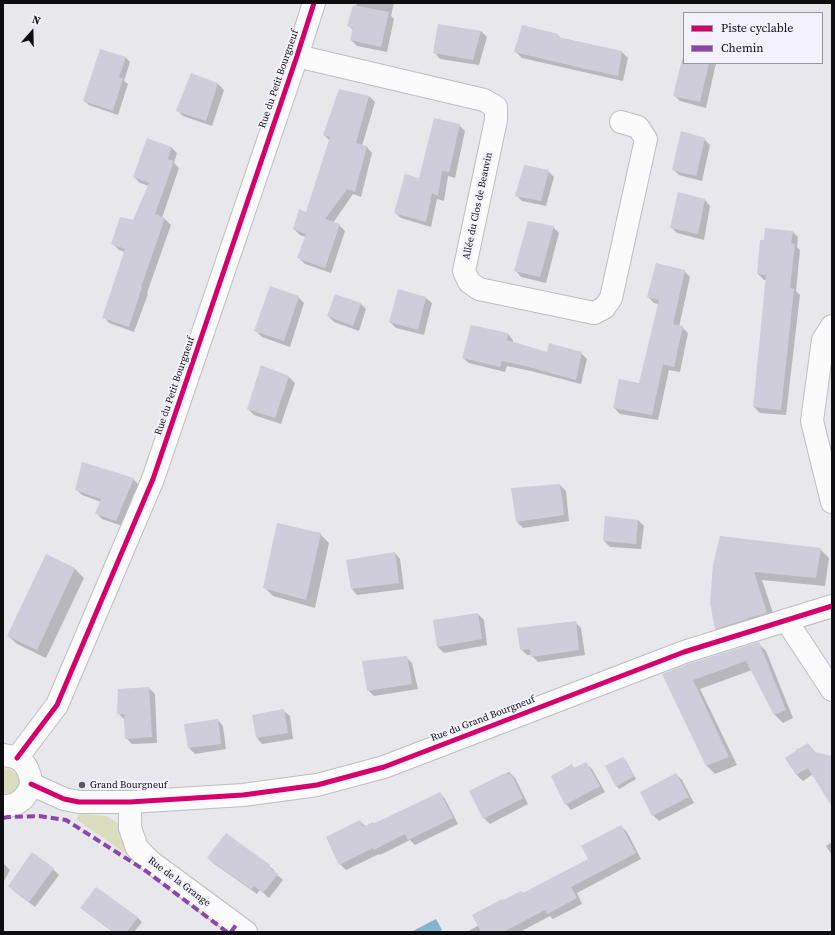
<!DOCTYPE html>
<html>
<head>
<meta charset="utf-8">
<style>
  body { margin:0 }
  #map { position:relative; width:835px; height:935px; overflow:hidden; background:#e7e7ec; font-family:"Source Serif 4",serif }
  canvas { display:block }
  .frame { position:absolute; inset:0; border:4px solid #0e0e11; pointer-events:none }
  .legend { position:absolute; left:683px; top:12px; width:140px; height:52px; box-sizing:border-box; background:#f2f1fc; border:1px solid #97969e; margin:0; padding:5px 7px; list-style:none; font-size:12px; color:#0e0e11 }
  .legend li { display:flex; align-items:center; gap:8px; height:20px }
  .legend b { width:20px; border:1px solid #97969e }
  .north { position:absolute; left:12px; top:12px; width:40px; height:40px; -webkit-text-stroke:3px #f2f1fc; paint-order:stroke; rotate:20deg; font-size:11px; font-weight:700; line-height:16px; text-align:center; color:#0e0e11 }
  .north::after { content:''; display:block; margin:auto; width:14px; height:18px; background:#0e0e11; clip-path:polygon(50% 0,100% 100%,50% 72%,0 100%) }
</style>
</head>
<body>
<div id="map">
<canvas width="835" height="935"></canvas>
<div class="frame"></div>
<ul class="legend">
<li><b style="height:5px;background:#d6006c"></b>Piste cyclable</li>
<li><b style="height:5px;background:#8e44ad"></b>Chemin</li>
</ul>
<div class="north">N</div>
</div>
<script>
const c = document.querySelector('canvas').getContext('2d');
c.lineJoin = 'round';
function paint(path, color) { c.fillStyle = color; c.fill(path, 'evenodd'); }
const toPath = rows => new Path2D(rows.map(r => 'M' + r).join(''));
function trace(path, color, width, dash) { c.strokeStyle = color; c.lineWidth = width; c.lineCap = dash ? 'butt' : 'round'; c.setLineDash(dash || []); c.stroke(path); }
function label(font, color, halo, rows, align = 'center') {
  c.font = font + ' "Source Serif 4",serif'; c.lineWidth = 4; c.setLineDash([]); c.textBaseline = 'middle'; c.strokeStyle = halo; c.fillStyle = color; for (const [text, x, y, turn = 0] of rows) {
    c.save(); c.translate(x, y); c.rotate((+turn || 0) * Math.PI / 180); c.textAlign = isNaN(turn) ? turn : align; if (halo) c.strokeText(text, 0, 0); c.fillText(text, 0, 0); c.restore();
  }
}
paint(toPath([
  [4,768,9,769,17,774,20,783,16,792,3,797,3,769],
  [82,814,106,816,113,820,119,825,132,858,77,820,78,815]
]), '#dbddbf');
paint(toPath([
  [436,919,442,930,438,932,411,932]
]), '#83b4cf');
paint(toPath([
  [357,3,394,3,391,16,394,19,387,52,357,46,351,40,354,31,348,25],
  [481,31,487,37,479,65,440,59,435,53],
  [558,35,561,39,622,52,628,58,623,81,522,58,516,52],
  [684,53,684,63,716,63,706,108,680,101,674,95],
  [125,57,130,62,124,81,128,84,118,115,89,105,84,101],
  [218,84,224,90,212,126,183,116,177,110],
  [369,96,375,102,362,146,367,147,372,153,361,197,353,194,333,223,339,225,345,231,331,273,305,264,299,258,306,237,300,235,294,229,307,213,330,141,324,135],
  [459,125,465,131,455,178,448,176,444,201,437,199,431,227,401,218,395,213],
  [704,139,710,145,702,181,679,175,673,169],
  [147,140,171,147,177,153,174,163,179,168,162,218,165,219,171,225,147,293,148,294,134,332,109,323,104,317,125,252,119,250,113,244,133,222,149,186,140,183,134,177],
  [548,171,554,177,546,206,522,201,516,195],
  [705,200,710,206,704,240,677,233,671,227],
  [553,227,559,233,546,283,521,277,516,271],
  [792,231,798,237,797,247,800,250,796,291,800,295,786,415,760,413,754,407,767,280,764,280,758,274],
  [684,271,690,277,679,327,682,327,688,333,680,372,669,370,658,420,620,414,614,408,640,384,659,304,654,303,648,297],
  [298,297,304,303,290,347,262,337,256,331],
  [426,298,432,303,424,335,396,328,390,322],
  [360,303,366,309,359,331,334,322,328,316],
  [471,326,508,334,513,340,513,343,547,353,581,353,587,359,581,384,531,371,507,366,505,372,469,363,463,358],
  [289,377,295,383,281,424,254,415,248,409],
  [133,479,139,485,122,526,102,519,96,513,101,502,82,495,76,489],
  [560,485,566,491,569,521,523,528,517,522],
  [638,520,644,526,641,549,610,547,604,541],
  [320,534,329,543,315,608,273,596,264,587],
  [820,549,829,558,825,586,762,580,776,622,725,638,716,629,711,603,714,565],
  [395,553,400,559,404,589,357,595,352,589],
  [47,555,75,569,84,578,46,658,17,644,8,636],
  [478,614,484,620,487,645,444,653,438,647,434,621],
  [575,622,581,628,585,655,538,662,532,656,532,655,527,655,521,649],
  [758,643,766,651,793,718,783,723,775,715,752,670,700,689,737,765,715,774,706,765,664,674],
  [406,657,412,663,418,689,374,696,368,690],
  [149,688,155,694,157,743,132,744,126,738,124,719,118,713],
  [284,711,290,716,293,739,262,744,257,738],
  [218,720,223,726,226,749,195,754,189,748],
  [808,744,817,754,832,758,832,805,813,774,803,781,797,775,786,758],
  [623,758,626,761,636,779,619,789,617,786],
  [586,764,592,769,605,792,571,810,566,804,572,765,575,769],
  [509,772,515,778,528,804,490,824,484,818,470,791],
  [676,774,682,780,694,803,659,821,653,815],
  [440,793,445,799,458,824,415,845,410,840,380,855,379,854,346,870,340,864,360,821,366,827,373,823,374,825],
  [621,826,627,832,641,859,577,893,582,904,553,919,550,916,520,932,467,932,479,925,503,901,523,894,589,860],
  [832,842,832,855,826,846],
  [208,858,269,866,275,871,274,872,283,880,269,898,260,890,257,894,213,863],
  [3,863,10,870,3,883],
  [53,869,59,875,35,907,15,892,9,886],
  [96,889,138,918,142,922,134,932,113,932,86,912]
]), '#0003');
paint(toPath([
  [353,5,389,12,381,47,350,40,353,28,347,26],
  [438,24,481,31,473,60,433,53],
  [522,25,558,34,558,37,622,51,618,76,577,67,514,52],
  [100,49,126,57,119,77,123,78,113,111,83,101],
  [681,63,709,63,700,102,673,96],
  [191,73,218,83,206,121,176,111],
  [339,89,369,96,356,143,367,146,355,192,347,189,325,219,340,224,325,268,297,258,306,234,293,229,299,209,306,212,330,137,323,135],
  [434,118,460,124,449,172,442,171,438,196,432,193,426,222,394,213,405,174,419,178],
  [681,131,705,138,696,176,672,170],
  [147,138,171,147,168,159,174,161,155,214,165,218,141,287,142,287,129,327,102,318,125,249,111,244,120,217,133,220,149,183,133,177],
  [524,165,549,170,541,201,515,196],
  [678,192,705,199,698,234,670,228],
  [528,221,554,226,540,277,514,271],
  [765,228,793,231,791,243,795,244,790,288,794,289,781,410,753,407,766,275,757,274,760,240,764,240],
  [656,263,685,270,673,324,683,326,674,367,663,364,652,415,613,408,619,379,639,383,659,300,647,297],
  [270,286,299,296,284,341,254,331],
  [398,289,426,297,418,330,389,322],
  [335,294,361,303,353,326,327,316],
  [471,325,508,333,507,340,547,352,549,343,582,352,576,380,525,366,502,361,500,367,462,358],
  [261,365,289,376,275,418,247,409],
  [82,462,134,478,116,521,95,514,101,499,75,490],
  [560,484,564,515,516,522,511,488],
  [605,516,638,520,636,544,603,541],
  [277,523,321,533,306,600,263,588],
  [720,536,821,548,816,578,754,572,767,613,747,618,747,619,715,629,710,603,713,565],
  [395,552,399,583,351,589,346,560],
  [46,554,75,568,37,650,7,636],
  [478,613,482,639,437,647,433,620],
  [576,621,579,650,531,657,530,649,520,650,517,628],
  [759,642,786,710,774,715,746,661,693,680,729,757,706,766,662,674,688,664],
  [407,656,412,684,367,691,362,661],
  [149,687,152,737,125,739,124,714,117,714,118,689],
  [284,709,288,733,256,738,252,715],
  [218,719,221,744,188,748,184,724],
  [808,743,815,752,832,756,832,807,808,768,796,775,785,758,797,750,795,748,798,749],
  [623,757,634,776,616,787,605,766],
  [586,762,600,786,565,805,551,776,572,764,574,768],
  [676,773,689,797,652,816,640,792],
  [503,774,511,774,523,798,483,819,469,791],
  [440,792,453,818,408,840,405,834,374,850,373,848,339,865,326,837,360,820,363,827,373,822,373,824],
  [621,825,636,853,571,887,577,898,547,914,545,910,503,932,481,932,472,915,502,899,503,900,521,891,523,893,588,859,581,846],
  [226,833,270,865,269,867,278,874,263,893,254,886,251,889,207,858],
  [32,852,54,868,29,902,8,886],
  [96,887,138,917,127,932,114,932,80,908]
]), '#cecdd9');
const street = toPath([
  [297,56,484,100,496,107,496,120,464,271,469,282,479,289,594,313,604,308,611,298,646,139,638,127,621,122],
  [832,326,823,340,812,421,832,502],
  [786,620,832,690],
  [31,784,64,799,79,802,130,802,243,795,317,785,384,767,684,652,832,606],
  [130,802,130,828,137,848,151,862,246,932]
]);
const secondary = toPath([
  [17,758,57,705,153,479,297,56,314,3],
  [3,806,8,806,16,804,23,799,28,792,31,784,30,776,27,768,22,761,14,757,4,755]
]);
trace(street, '#bebec2', 24);
trace(secondary, '#bebec2', 24);
trace(street, '#fbfbfc', 22);
trace(secondary, '#fbfbfc', 22);
trace(toPath([
  [3,818,8,817,39,816,66,820,146,871,227,932],
  [231,932,236,925]
]), '#8e44ad', 4, [8, 4]);
trace(toPath([
  [17,758,57,705,153,479,297,56,314,3],
  [31,784,64,799,79,802,130,802,243,795,317,785,384,767,684,652,832,606]
]), '#d6006c', 5);
for (const [x, y, r, color] of [
  [82,785,4,"#5a5a5e"]
]) { const dot = new Path2D(); dot.arc(x, y, r, 0, 2 * Math.PI); c.fillStyle = color; c.fill(dot); trace(dot, '#f2f1fc', 1.5); }
label('10px', '#0e0e11', '#f2f1fc', [
  ["Rue du Petit Bourgneuf",279,79,-71],
  ["Allée du Clos de Beauvin",478,206,-78],
  ["Rue du Petit Bourgneuf",175,386,-71],
  ["Rue du Grand Bourgneuf",483,719,-21],
  ["Rue de la Grange",179,882,37]
]);
label('10px', '#0e0e11', '#f2f1fc', [
  ["Grand Bourgneuf",90,785]
], 'left');
</script>
</body>
</html>
